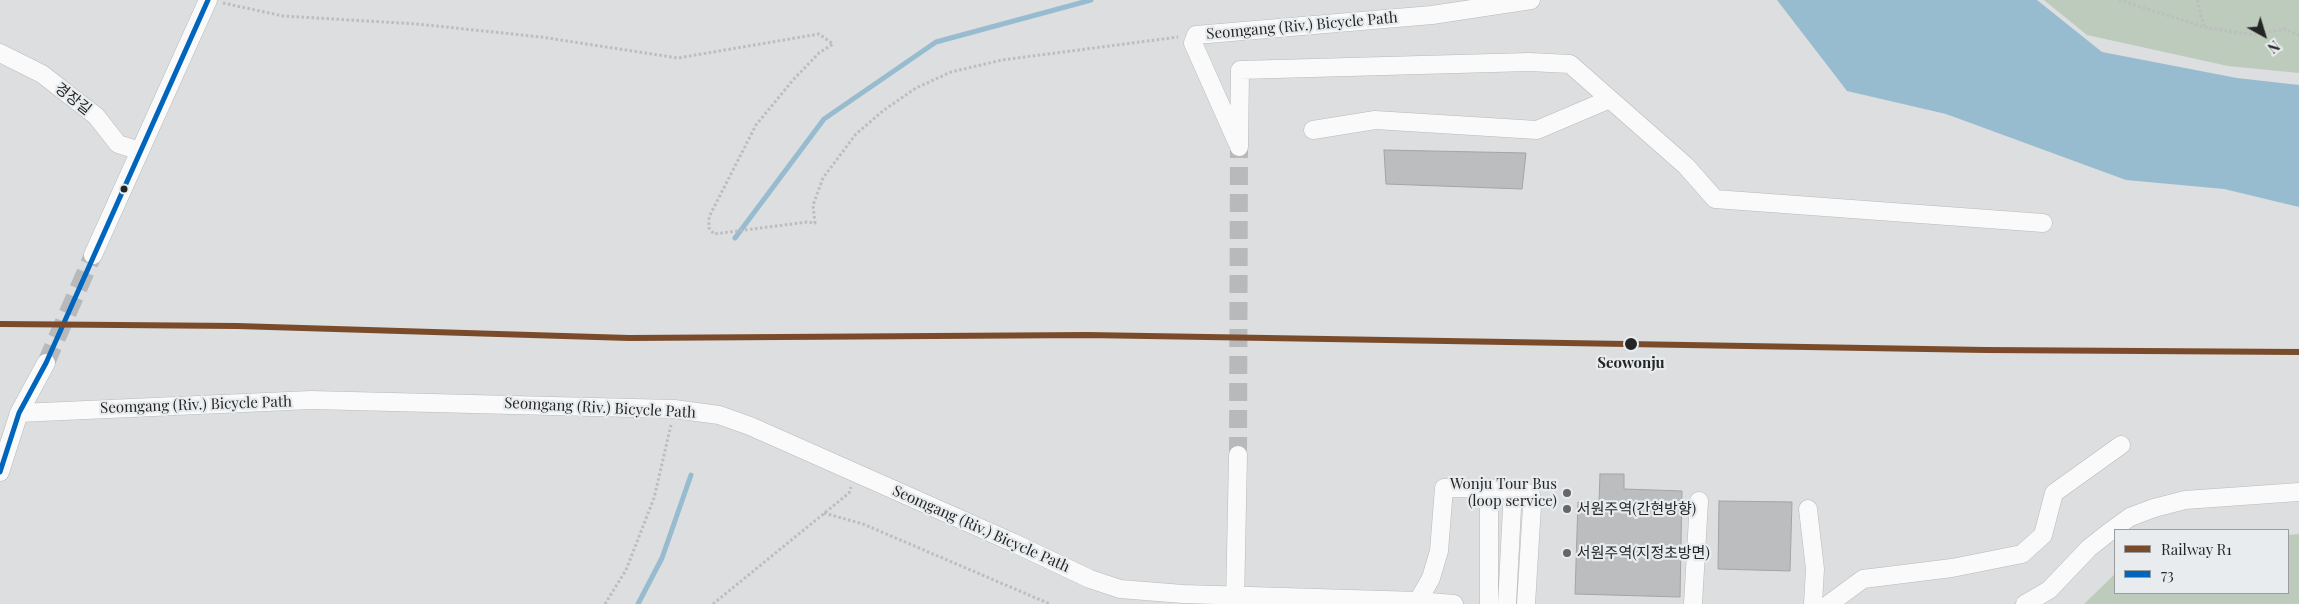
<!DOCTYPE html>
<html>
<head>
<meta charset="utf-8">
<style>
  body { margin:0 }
  #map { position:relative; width:2299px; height:604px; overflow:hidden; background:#dddee0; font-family:"Playfair Display",serif }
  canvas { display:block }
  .legend { position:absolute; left:2114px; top:529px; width:175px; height:65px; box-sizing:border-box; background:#e9ecee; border:1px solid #9a9c9e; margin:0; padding:6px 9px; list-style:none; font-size:15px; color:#242526 }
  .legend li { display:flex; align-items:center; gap:10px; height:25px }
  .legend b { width:25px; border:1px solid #9a9c9e }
  .north { position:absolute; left:2239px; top:10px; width:50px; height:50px; -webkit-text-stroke:4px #e9ecee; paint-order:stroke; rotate:141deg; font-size:14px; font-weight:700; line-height:20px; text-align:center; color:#242526 }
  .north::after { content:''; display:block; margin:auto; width:18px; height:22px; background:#242526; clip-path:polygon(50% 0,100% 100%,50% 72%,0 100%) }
</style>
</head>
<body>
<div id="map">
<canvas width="2299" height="604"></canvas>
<ul class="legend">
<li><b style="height:6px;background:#7a4b2a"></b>Railway R1</li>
<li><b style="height:6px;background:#0065bd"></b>73</li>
</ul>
<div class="north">N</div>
</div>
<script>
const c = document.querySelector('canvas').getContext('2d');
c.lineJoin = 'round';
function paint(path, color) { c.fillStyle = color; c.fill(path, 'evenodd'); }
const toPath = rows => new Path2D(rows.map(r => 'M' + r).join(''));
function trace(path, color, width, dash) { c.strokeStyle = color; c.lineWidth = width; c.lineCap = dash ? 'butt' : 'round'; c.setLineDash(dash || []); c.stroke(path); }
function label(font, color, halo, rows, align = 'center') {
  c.font = font + ' "Playfair Display","Noto Sans KR",serif'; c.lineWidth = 4.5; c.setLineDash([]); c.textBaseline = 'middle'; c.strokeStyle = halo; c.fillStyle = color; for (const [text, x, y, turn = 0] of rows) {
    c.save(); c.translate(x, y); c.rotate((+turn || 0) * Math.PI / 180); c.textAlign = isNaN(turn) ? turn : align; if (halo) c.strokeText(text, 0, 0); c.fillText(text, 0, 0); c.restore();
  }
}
paint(toPath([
  [2044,0,2299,0,2299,73,2228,66,2087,35],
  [2299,534,2299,604,2084,604,2115,574,2115,593,2288,593,2288,535]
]), '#bccbbb');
paint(toPath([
  [1777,0,2037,0,2102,52,2237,78,2299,85,2299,207,2224,189,2126,180,1946,114,1847,91]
]), '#98bccf');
trace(toPath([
  [735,238,824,119,936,42,1091,0],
  [638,604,662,558,691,475]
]), '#98bccf', 5);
const building = toPath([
  [1384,150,1526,153,1522,189,1386,184,1384,150],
  [1600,474,1624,474,1624,489,1682,491,1680,597,1575,594,1578,502,1599,502,1600,474],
  [1719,501,1792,502,1790,571,1718,569,1719,501]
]);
paint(building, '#bcbdbe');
trace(building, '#a3a4a5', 1);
trace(toPath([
  [46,363,93,255],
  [1238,455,1239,147]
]), '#b8b9bb', 18, [18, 9]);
const minor = toPath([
  [0,53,42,74,96,116,118,144,140,151],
  [1313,130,1375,120,1537,130,1610,99],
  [1237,142,1193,43,1196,35,1432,15,1531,0],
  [1239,147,1240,70,1529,62,1570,64,1686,166,1715,199,2043,223],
  [93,255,208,0],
  [19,413,311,400,674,409,719,415,750,426,1014,543,1090,579,1120,589,1183,594,1418,601],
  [0,472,19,413,46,363],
  [1808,509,1815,569,1813,604],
  [1235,604,1238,455],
  [1454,604,1418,601,1431,578,1439,551,1444,488,1513,489,1522,490,1531,495,1532,506,1526,604],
  [1489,604,1489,488],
  [1507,604,1513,489],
  [1693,604,1699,501],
  [1829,604,1863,579,1952,568,2022,554,2043,535,2054,493,2121,445],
  [2025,604,2049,590,2089,548,2108,533,2130,517,2154,508,2185,500,2299,492]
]);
trace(minor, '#b8b9ba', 19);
trace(toPath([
  [2119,0,2204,27,2253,35,2285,29,2299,35],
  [2197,0,2204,26],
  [223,3,283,16,417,24,541,37,678,58,819,34,833,44,819,53,793,80,756,125,709,217,709,228,714,234,807,222,815,223,813,205,823,178,856,134,884,110,916,88,951,72,1002,60,1178,37],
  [824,513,863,524,1050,604],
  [605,604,626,570,654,498,671,425],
  [713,604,849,493,851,487]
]), '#bdbdbe', 3, [2.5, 2.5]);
trace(minor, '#fafafa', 18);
trace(toPath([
  [0,472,19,413,46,363,208,0]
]), '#0065bd', 5);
trace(toPath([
  [0,324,237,326,629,338,1087,335,1986,350,2299,352]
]), '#7a4b2a', 6);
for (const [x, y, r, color] of [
  [124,189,4.5,"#242526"],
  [1631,344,7,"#242526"],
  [1567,493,5,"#656667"],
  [1567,509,5,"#656667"],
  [1567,553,5,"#656667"]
]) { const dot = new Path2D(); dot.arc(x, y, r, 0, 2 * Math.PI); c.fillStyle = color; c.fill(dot); trace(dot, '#e9ecee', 2); }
label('15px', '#242526', '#e9ecee', [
  ["Seomgang (Riv.) Bicycle Path",1302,26,-5],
  ["경장길",73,99,38],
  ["Seomgang (Riv.) Bicycle Path",196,405,-2],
  ["Seomgang (Riv.) Bicycle Path",600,408,3],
  ["Seomgang (Riv.) Bicycle Path",981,529,24]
]);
label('bold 15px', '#242526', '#e9ecee', [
  ["Seowonju",1631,363]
]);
label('15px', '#242526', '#e9ecee', [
  ["Wonju Tour Bus",1557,484,"right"],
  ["(loop service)",1557,501,"right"],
  ["서원주역(간현방향)",1577,509],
  ["서원주역(지정초방면)",1577,553]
], 'left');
</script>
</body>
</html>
